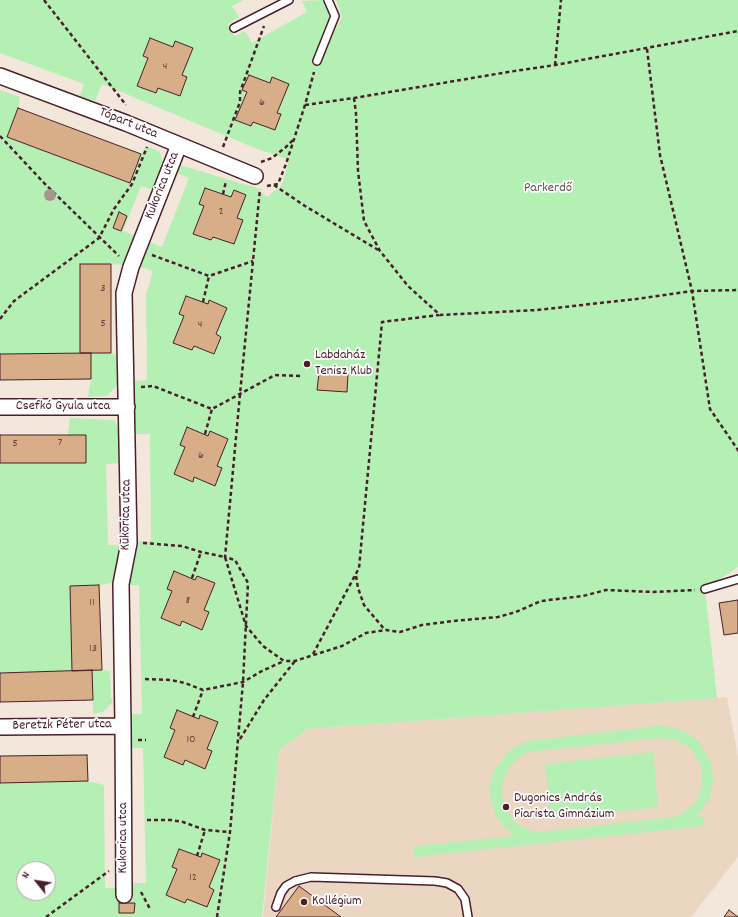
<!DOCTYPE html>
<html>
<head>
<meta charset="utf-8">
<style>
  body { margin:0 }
  #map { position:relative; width:738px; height:917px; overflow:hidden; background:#f3e7db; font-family:Dekko,sans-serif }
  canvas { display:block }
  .north { position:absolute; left:16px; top:861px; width:40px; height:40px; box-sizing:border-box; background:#fff; border:1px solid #b7a5aa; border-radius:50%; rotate:300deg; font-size:11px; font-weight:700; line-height:16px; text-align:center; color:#4a1f2b }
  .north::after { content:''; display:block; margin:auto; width:14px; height:18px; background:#4a1f2b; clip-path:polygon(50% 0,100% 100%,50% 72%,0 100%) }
</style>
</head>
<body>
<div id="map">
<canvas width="738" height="917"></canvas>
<div class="north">N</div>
</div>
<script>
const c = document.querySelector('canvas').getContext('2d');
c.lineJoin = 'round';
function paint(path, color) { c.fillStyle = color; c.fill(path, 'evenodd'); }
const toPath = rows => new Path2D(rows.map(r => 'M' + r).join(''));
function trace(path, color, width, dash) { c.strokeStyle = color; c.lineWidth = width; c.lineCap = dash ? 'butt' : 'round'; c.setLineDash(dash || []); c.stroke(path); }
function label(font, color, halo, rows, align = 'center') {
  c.font = font + ' Dekko,sans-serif'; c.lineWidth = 3.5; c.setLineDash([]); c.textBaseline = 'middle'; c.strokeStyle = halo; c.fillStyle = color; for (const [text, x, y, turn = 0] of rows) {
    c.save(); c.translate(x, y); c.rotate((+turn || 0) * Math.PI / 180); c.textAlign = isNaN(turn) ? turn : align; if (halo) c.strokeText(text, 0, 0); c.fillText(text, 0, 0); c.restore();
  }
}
paint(toPath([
  [727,697,738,756,738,857,691,917,263,917,279,750,308,729]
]), '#ebd6c2');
paint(toPath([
  [0,0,243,0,232,6,239,17,228,24,235,36,245,31,252,43,307,12,302,1,322,0,327,3,330,15,315,54,319,62,342,17,336,0,738,0,738,567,705,589,717,698,308,729,279,750,262,917,0,917,0,783,88,781,104,785,105,888,118,888,118,898,133,899,133,883,146,883,143,748,130,748,130,714,142,714,139,585,127,585,135,557,136,541,151,541,150,434,135,434,134,381,147,380,146,295,153,271,140,267,149,242,162,247,189,178,176,173,180,165,257,188,267,197,282,185,289,160,255,148,102,84,95,101,80,96,84,84,0,53],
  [24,869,48,869,48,893,24,893],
  [0,90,20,97,18,108,141,154,146,146,159,151,163,162,153,190,141,186,123,231,135,236,124,265,111,264,111,353,116,355,117,385,107,396,88,397,91,379,0,380],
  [70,418,114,420,119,429,119,463,106,464,108,545,121,545,112,583,99,585,102,670,110,671,111,697,113,702,103,712,93,714,93,700,0,702,0,435,68,435],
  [655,726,667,726,678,729,689,734,698,741,705,751,710,761,713,773,713,782,708,801,697,816,703,817,704,826,414,857,413,846,514,836,500,822,495,814,490,795,490,785,492,775,497,766,510,750,518,745,528,741],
  [659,738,677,740,685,745,692,750,701,766,702,775,702,784,700,793,696,802,682,814,673,817,539,832,527,829,516,823,505,808,502,796,503,780,510,766,522,755,529,752],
  [653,752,658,807,551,819,545,764]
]), '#b4efb4');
const building = toPath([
  [150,38,173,47,175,41,193,48,182,75,187,77,180,96,158,88,156,93,137,86,148,58,143,56,150,38],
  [249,75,270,83,272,77,289,84,277,113,281,114,275,130,253,122,251,126,235,120,247,92,242,90,249,75],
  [18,108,141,154,130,183,7,137,18,108],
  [205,188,231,197,234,190,246,195,237,218,243,220,234,244,213,237,211,240,193,234,204,206,199,204,205,188],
  [119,212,127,216,121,231,113,228,119,212],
  [80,264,111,264,111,353,80,353,80,264],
  [186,296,208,304,209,300,227,308,216,334,221,337,214,354,194,346,192,350,173,343,184,316,179,314,186,296],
  [91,353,91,379,0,380,0,354,91,353],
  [319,373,348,374,347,392,317,390,319,373],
  [187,427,208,436,210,431,228,439,217,466,222,468,215,486,194,477,193,482,174,474,185,447,180,445,187,427],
  [0,435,86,435,86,463,0,463,0,435],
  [174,571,195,580,197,576,215,583,204,610,209,612,202,630,182,621,180,626,161,618,172,591,167,589,174,571],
  [99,585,102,670,72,671,70,586,99,585],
  [738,600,738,633,724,635,719,603,738,600],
  [92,670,93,700,0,702,0,673,92,670],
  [177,710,199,719,200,715,218,722,207,749,212,751,205,769,185,760,183,765,164,757,175,730,170,728,177,710],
  [87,755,88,781,0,783,0,756,87,755],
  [179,849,201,857,202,853,220,860,209,887,214,890,207,907,187,899,185,903,166,895,177,869,172,867,179,849],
  [299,886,341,917,276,917,299,886],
  [119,903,135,903,134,913,119,913,119,903],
  [729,910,738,917,724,917,729,910]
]);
paint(building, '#d7ae88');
trace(building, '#4a1f2b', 1);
const service = toPath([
  [234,28,289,0],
  [317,61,335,16,328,0],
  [705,589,738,579],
  [276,907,281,893,286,886,295,881,311,877,435,881,447,883,458,889,465,899,468,917]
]);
const minor = toPath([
  [0,76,126,123,255,176],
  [0,407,127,407],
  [0,727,123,726],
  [124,895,123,726,121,584,129,543,124,293,131,267,179,145]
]);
trace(service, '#4a1f2b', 10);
trace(minor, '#4a1f2b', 18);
trace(toPath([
  [44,0,126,105],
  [647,49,660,155,692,291,710,409,738,450,738,454],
  [555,65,561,0],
  [354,98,356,113,358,171,364,221,380,251,408,286,440,315,537,310,636,299,692,291,738,290],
  [305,105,354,98,508,72,555,65,738,31],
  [0,136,45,184,119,256],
  [223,147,240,102,240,92,264,26],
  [261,162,272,158,286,147,293,140],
  [274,185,305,206,380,251],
  [267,186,278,184,286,164,305,105,314,72],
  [223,194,226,181],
  [152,255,209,276,253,261],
  [203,302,209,276],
  [0,319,14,301,99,238,114,209,132,184,147,147],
  [141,387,153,386,212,409,275,375,303,376],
  [205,434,212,409],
  [143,543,182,546,201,552,225,557,246,626,263,646,284,661,295,661,342,646,366,633,386,630,400,632,422,625,453,621,498,617,516,612,541,601,583,596,606,590,653,592,695,590],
  [356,576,358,588,364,605,385,630],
  [192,578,201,552],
  [313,654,359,568,382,322,439,315],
  [145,679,171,680,185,683,203,690,243,682,262,671,284,661],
  [193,717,203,690],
  [240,739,264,700,295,661],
  [138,740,146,740],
  [147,820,171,820,183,822,205,830,230,832],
  [197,856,205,830],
  [141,892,150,909],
  [46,917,109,871],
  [217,917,230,832,243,682,248,583,235,560,225,557,240,394,260,189]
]), '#4a1f2b', 2.5, [4, 3]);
trace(service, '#fff', 7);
trace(minor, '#fff', 15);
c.fillStyle = '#a4968d';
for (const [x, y] of [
  [50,195]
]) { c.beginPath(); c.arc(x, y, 6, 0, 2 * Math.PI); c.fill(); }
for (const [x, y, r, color] of [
  [307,364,4,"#4a1f2b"],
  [506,807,4,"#4a1f2b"],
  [304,902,4,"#4a1f2b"]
]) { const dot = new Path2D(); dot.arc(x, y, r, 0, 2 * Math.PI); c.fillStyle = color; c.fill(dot); trace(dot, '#fff', 1.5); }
label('12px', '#6d4342', null, [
  ["4",165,67],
  ["6",262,103],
  ["2",221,212],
  ["3",103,289],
  ["5",103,324],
  ["4",200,325],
  ["7",60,443],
  ["5",15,444],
  ["6",201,456],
  ["8",188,601],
  ["11",92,603],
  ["13",93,649],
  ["10",191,740],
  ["12",193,878]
]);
label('14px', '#4a1f2b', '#fff', [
  ["Tópart utca",128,124,22],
  ["Kukorica utca",163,186,-68],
  ["Csefkó Gyula utca",63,407],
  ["Kukorica utca",127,515,-89],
  ["Beretzk Péter utca",62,726,-1],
  ["Kukorica utca",124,838,-90]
]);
label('14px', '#64534d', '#fff', [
  ["Parkerdő",548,189]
]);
label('14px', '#4a1f2b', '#fff', [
  ["Labdaház",315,356],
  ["Tenisz Klub",315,372],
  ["Dugonics András",514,799],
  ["Piarista Gimnázium",514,815],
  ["Kollégium",312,902]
], 'left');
</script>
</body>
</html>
